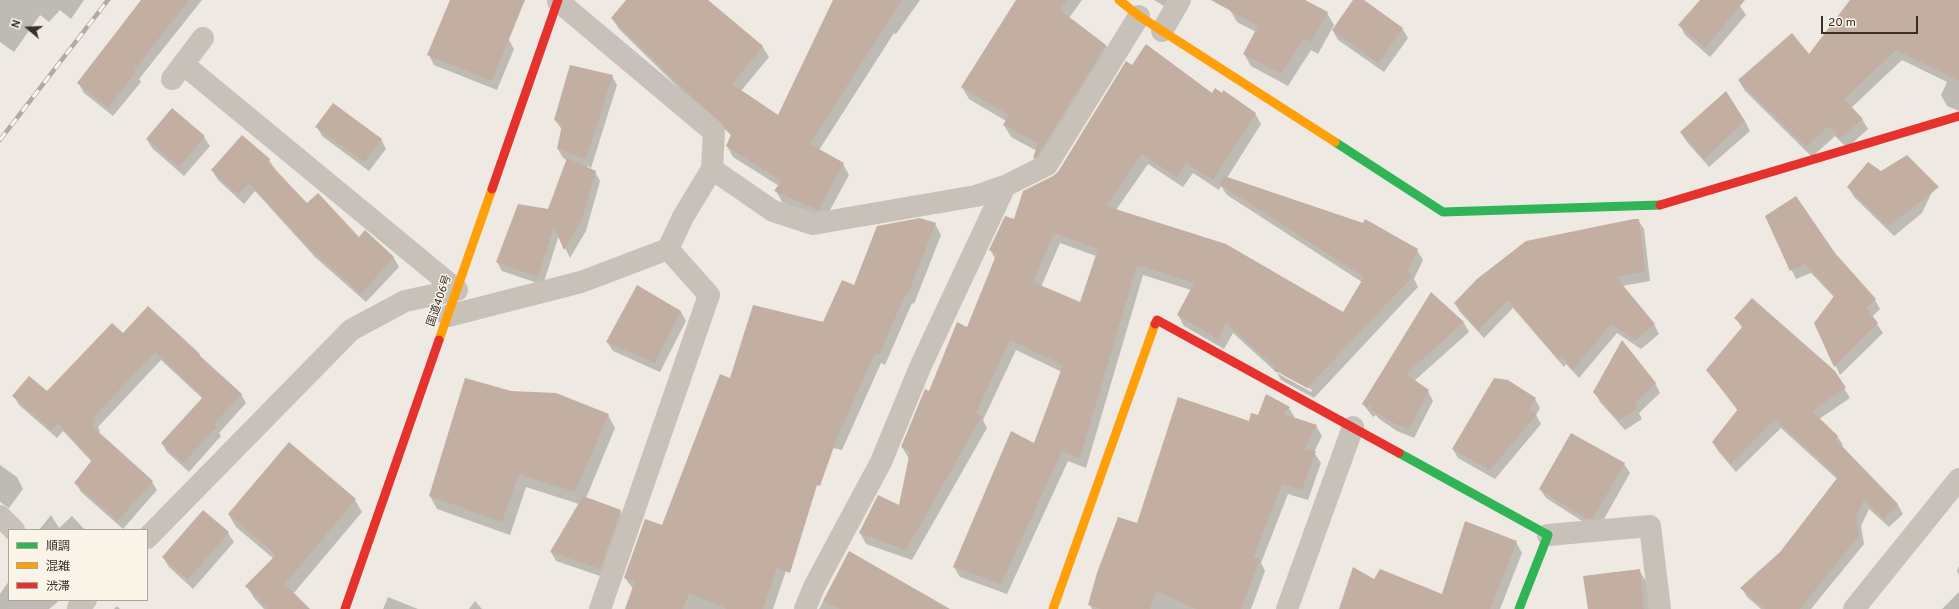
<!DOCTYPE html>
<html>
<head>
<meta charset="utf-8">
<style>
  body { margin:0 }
  #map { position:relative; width:1959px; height:609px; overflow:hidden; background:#eee9e2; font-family:Overpass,"Noto Sans JP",sans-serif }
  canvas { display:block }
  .legend { position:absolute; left:8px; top:529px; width:140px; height:72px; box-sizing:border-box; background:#fbf4e9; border:1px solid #ada59c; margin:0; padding:5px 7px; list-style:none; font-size:12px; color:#392e28 }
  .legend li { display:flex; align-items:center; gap:8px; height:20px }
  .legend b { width:20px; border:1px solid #ada59c }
  .north { position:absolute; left:8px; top:8px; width:40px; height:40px; -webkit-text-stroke:3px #fbf4e9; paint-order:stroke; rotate:289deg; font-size:11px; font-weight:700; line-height:16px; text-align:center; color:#392e28 }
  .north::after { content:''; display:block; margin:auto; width:14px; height:18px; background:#392e28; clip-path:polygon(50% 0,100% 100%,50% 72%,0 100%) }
  .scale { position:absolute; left:1821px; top:16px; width:97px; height:18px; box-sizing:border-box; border:2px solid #392e28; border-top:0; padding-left:5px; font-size:12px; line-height:14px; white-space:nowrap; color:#392e28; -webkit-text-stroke:3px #fbf4e9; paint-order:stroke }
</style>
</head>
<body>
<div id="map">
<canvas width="1959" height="609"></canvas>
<ul class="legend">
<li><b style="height:5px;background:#30b455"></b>順調</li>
<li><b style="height:5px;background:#ff9f0a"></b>混雑</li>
<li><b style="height:5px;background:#e5322d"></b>渋滞</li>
</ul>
<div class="north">N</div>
<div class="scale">20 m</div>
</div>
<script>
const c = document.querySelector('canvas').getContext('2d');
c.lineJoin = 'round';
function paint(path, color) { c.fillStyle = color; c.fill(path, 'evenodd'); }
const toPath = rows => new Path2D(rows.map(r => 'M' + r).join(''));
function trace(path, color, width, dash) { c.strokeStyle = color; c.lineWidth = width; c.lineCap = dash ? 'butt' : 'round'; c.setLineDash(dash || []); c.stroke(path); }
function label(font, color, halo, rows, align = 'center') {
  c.font = font + ' Overpass,"Noto Sans JP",sans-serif'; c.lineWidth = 3; c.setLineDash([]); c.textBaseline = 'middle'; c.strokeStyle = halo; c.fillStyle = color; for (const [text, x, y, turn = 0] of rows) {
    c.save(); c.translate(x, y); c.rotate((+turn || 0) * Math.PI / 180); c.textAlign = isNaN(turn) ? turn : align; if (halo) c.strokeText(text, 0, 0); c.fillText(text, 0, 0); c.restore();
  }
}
paint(toPath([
  [0,0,84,0,71,19,60,10,49,22,40,15,14,52,0,42],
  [142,0,202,0,139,79,141,82,113,116,84,93,79,84],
  [627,0,707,0,762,46,769,57,741,91,779,117,834,0,920,0,896,34,894,33,819,150,843,164,849,175,824,221,782,202,776,191,779,186,733,157,727,146,732,137,730,134,700,109,619,29,612,18],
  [1018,0,1082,0,1069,18,1106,46,1113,58,1041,170,1034,158,1037,151,1011,137,1004,125,1006,121,969,99,962,87],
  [1154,0,1174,0,1169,9],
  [1236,0,1303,0,1327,13,1334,25,1318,54,1311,50,1288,86,1251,66,1244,54,1256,32,1237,22,1230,10],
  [1355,0,1362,0,1402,28,1408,38,1384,72,1338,40,1333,31],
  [1701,0,1733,0,1740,6,1746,15,1710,57,1685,35,1680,25],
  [1852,0,1959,0,1959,111,1947,106,1941,95,1947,82,1902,60,1851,108,1862,119,1868,129,1847,148,1835,136,1812,157,1745,91,1739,81,1809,56],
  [509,40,514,49,497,90,434,65,429,55],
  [1133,67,1212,94,1255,113,1261,124,1227,178,1417,250,1423,260,1414,279,1418,287,1314,398,1281,380,1277,373,1233,333,1224,349,1184,326,1178,315,1191,290,1143,275,1086,468,1068,461,1007,594,960,577,954,567,1034,444,1062,372,1016,350,983,420,987,428,912,560,866,544,860,533,878,496,899,507,909,459,902,447,930,393,968,328,995,259,990,249,1058,172],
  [1148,164,1183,187,1193,173,1219,190,1221,186,1227,195,1362,282,1343,314,1116,210],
  [1060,243,1096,256,1081,303,1041,287],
  [1277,370,1312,390,1311,392,1277,373],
  [612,76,617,85,591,168,587,166,586,168,595,172,600,181,586,231,570,258,559,235,543,285,502,271,497,262,549,210,567,160,563,158,558,149,562,130,555,120],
  [172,109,204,137,210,146,184,176,152,148,147,139],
  [1745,121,1750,131,1709,167,1687,142,1681,133],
  [317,127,381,139,386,149,369,171,322,136],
  [269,160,275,169,307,205,359,238,365,232,394,258,399,267,366,302,315,257,255,191,244,204,218,180,212,170],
  [1880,172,1934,188,1922,213,1894,236,1854,197,1848,187],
  [1766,216,1875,300,1880,309,1872,317,1883,333,1840,375,1815,323,1834,297,1811,273,1796,279],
  [1638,220,1644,229,1650,281,1622,286,1654,324,1659,334,1641,349,1617,333,1579,378,1566,364,1564,367,1513,308,1484,338,1460,312,1455,303],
  [935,224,941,235,914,304,912,303,885,365,881,363,842,450,828,447,773,609,626,609,633,589,625,578,662,526,730,379,823,323,854,286],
  [637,286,681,312,686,321,660,372,613,351,607,342],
  [1431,293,1464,323,1469,332,1414,381,1428,391,1433,401,1414,438,1397,431,1378,418,1376,415,1373,417,1363,404],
  [1736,318,1834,372,1850,398,1819,419,1837,436,1843,445,1841,447,1898,505,1903,514,1889,527,1869,509,1861,526,1864,544,1811,609,1761,609,1747,597,1742,588,1781,553,1837,479,1781,428,1736,472,1718,451,1713,442,1738,411,1707,370,1742,328],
  [123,335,199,354,203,361,241,394,246,403,219,433,221,436,189,472,167,452,162,443,203,399,161,360,98,427,100,431,98,433,152,482,157,490,123,529,81,492,76,483,92,462,63,431,57,438,19,405,14,396,48,393],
  [1655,383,1660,393,1639,413,1642,419,1625,430,1600,402,1595,392],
  [511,392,608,415,615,428,586,498,620,511,626,520,606,578,556,561,551,552,579,504,526,487,510,535,437,509,430,496],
  [1535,399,1540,408,1536,415,1541,424,1495,479,1458,458,1453,449],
  [1289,408,1295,418,1316,426,1322,436,1314,452,1321,463,1308,500,1288,494,1261,563,1265,571,1251,609,1092,609,1090,605,1138,524,1249,422,1259,416],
  [1624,464,1630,473,1599,528,1593,528,1546,498,1540,489],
  [0,465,17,477,23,489,9,508,0,502],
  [355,500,362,512,293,594,308,609,264,609,254,598,247,586,274,559,236,527,229,515],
  [203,511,228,533,234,542,193,589,169,567,163,557],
  [51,515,59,528,72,516,85,530,39,530],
  [1516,542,1522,553,1500,609,1340,609,1375,581,1442,595],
  [849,553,948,609,819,609],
  [1959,566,1959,575,1957,571],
  [1639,570,1647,583,1650,609,1589,609],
  [9,581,9,600,60,600,49,609,0,609,0,594],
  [1959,592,1959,609,1942,609],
  [388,597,418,609,383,609],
  [475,601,482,609,469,609],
  [117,606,120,609,114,609]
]), '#0003');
paint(toPath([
  [141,0,189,0,134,70,136,72,108,108,77,83],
  [450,0,525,0,492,81,427,55],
  [626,0,708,0,763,46,732,84,778,115,833,0,902,0,810,144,844,163,818,210,774,191,781,181,726,146,731,135,722,123,693,98,611,18],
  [1016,0,1067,0,1060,10,1106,45,1038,155,1033,158,1038,143,1003,125,1009,115,961,87],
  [1211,0,1305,0,1328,12,1311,42,1304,39,1281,74,1243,54,1258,26],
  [1353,0,1364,0,1403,28,1378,63,1332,30],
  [1700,0,1745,0,1705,48,1678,25],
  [1850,0,1959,0,1959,81,1896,50,1844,99,1863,119,1840,138,1829,126,1806,147,1738,80,1792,33,1809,54],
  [1146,44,1212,93,1215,88,1222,93,1223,90,1256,113,1213,180,1186,163,1177,177,1142,154,1106,206,1226,244,1343,312,1364,277,1219,184,1224,176,1363,223,1365,219,1418,249,1408,271,1413,276,1307,388,1274,370,1275,367,1226,323,1218,339,1177,315,1194,283,1137,265,1080,458,1062,451,1001,584,953,567,1011,431,1034,443,1063,365,1010,340,976,413,982,416,906,550,859,533,878,495,899,505,910,452,901,447,925,389,929,391,957,322,967,327,997,253,989,250,1005,216,1014,219,1023,191,1053,176,1058,172,1126,61,1132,65],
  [1054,233,1098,249,1080,302,1033,282],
  [570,65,613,75,586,159,557,149,562,125,554,120],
  [1726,91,1745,121,1704,159,1680,132],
  [333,103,382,139,364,162,315,127],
  [172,108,205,136,179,167,146,139],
  [242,135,270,159,268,162,307,203,318,193,359,237,365,230,394,257,361,294,308,247,249,183,238,195,211,170],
  [1907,155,1939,187,1888,227,1847,187,1868,162,1881,171],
  [567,158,596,171,581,222,564,250,554,227,538,277,496,262,518,204,548,209],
  [1796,196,1835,253,1876,299,1866,308,1878,323,1834,367,1814,323,1834,296,1820,279,1805,264,1790,271,1765,216],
  [920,218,936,223,908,294,906,293,879,355,875,353,837,438,820,486,817,485,790,573,777,568,763,609,727,609,689,593,683,609,625,609,635,581,624,578,645,519,662,525,720,374,730,378,753,305,823,322,842,280,854,285,877,226],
  [1634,219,1639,219,1645,272,1616,277,1655,324,1635,340,1611,324,1573,370,1561,355,1558,359,1508,300,1478,330,1454,303,1477,279,1526,241],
  [637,285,681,311,655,363,606,342],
  [1431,292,1464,322,1406,374,1429,390,1409,429,1391,422,1371,409,1373,403,1367,408,1362,404],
  [1752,298,1835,371,1846,388,1812,411,1838,436,1835,439,1898,504,1884,519,1864,500,1856,516,1859,535,1800,609,1765,609,1740,588,1780,552,1838,477,1775,419,1731,464,1712,442,1738,409,1706,370,1743,326,1734,318],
  [148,306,200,354,199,355,242,394,214,424,217,427,183,463,161,443,203,397,155,352,93,418,96,421,92,426,153,481,118,521,74,483,92,460,58,423,52,430,12,396,29,376,47,391,112,323,123,333],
  [1622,340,1656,383,1635,403,1637,409,1619,421,1593,392],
  [465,378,511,391,556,393,609,414,575,492,519,474,502,522,429,496],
  [1494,378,1508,380,1536,398,1529,410,1537,414,1490,470,1452,449],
  [1266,394,1290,407,1283,414,1317,425,1304,450,1316,451,1302,490,1282,484,1253,557,1260,559,1241,609,1196,609,1156,591,1150,609,1101,609,1088,605,1097,573,1118,517,1137,523,1178,397,1249,421,1251,413,1258,415],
  [1571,433,1625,463,1593,518,1587,519,1539,489],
  [289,442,356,499,285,584,310,609,268,609,245,586,276,555,228,514],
  [583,496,621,510,600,569,550,552],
  [203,510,229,532,188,580,162,557],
  [1465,521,1517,541,1490,609,1339,609,1353,567,1374,579,1380,569,1442,594],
  [849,551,950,609,840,609,823,601],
  [1640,569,1644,609,1588,609,1583,576]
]), '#c3aea2');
trace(toPath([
  [1162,31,1180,0],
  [183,64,457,290],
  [172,79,203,38],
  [712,169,773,211,813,224,976,196,1005,186,1047,165,1139,16],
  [448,316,581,282,668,249,683,217,712,169,714,132,558,1],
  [0,516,14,530],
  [1548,535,1650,526,1660,609],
  [147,538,351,330,405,301,457,290],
  [78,608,86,600],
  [600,609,709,295,668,249],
  [805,609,814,587,881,462,921,365,1005,186],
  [1287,609,1353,427],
  [1854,609,1959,479]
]), '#c8c1ba', 22);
trace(toPath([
  [1335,142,1443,212,1660,205],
  [1399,453,1548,535,1519,609]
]), '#30b455', 9);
trace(toPath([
  [1119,0,1139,16,1335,142],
  [439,340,492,189],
  [1053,609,1155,324]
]), '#ff9f0a', 9);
trace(toPath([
  [492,189,558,0],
  [1660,205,1959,116],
  [1155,324,1157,320,1399,453],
  [345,609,439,340]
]), '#e5322d', 9);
const rail = toPath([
  [0,140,108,0]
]);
trace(rail, '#afaaa5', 4.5);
trace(rail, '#fbf4e9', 3, [9]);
label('11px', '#392e28', '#fbf4e9', [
  ["国道406号",440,301,-71]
]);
</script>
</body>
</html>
